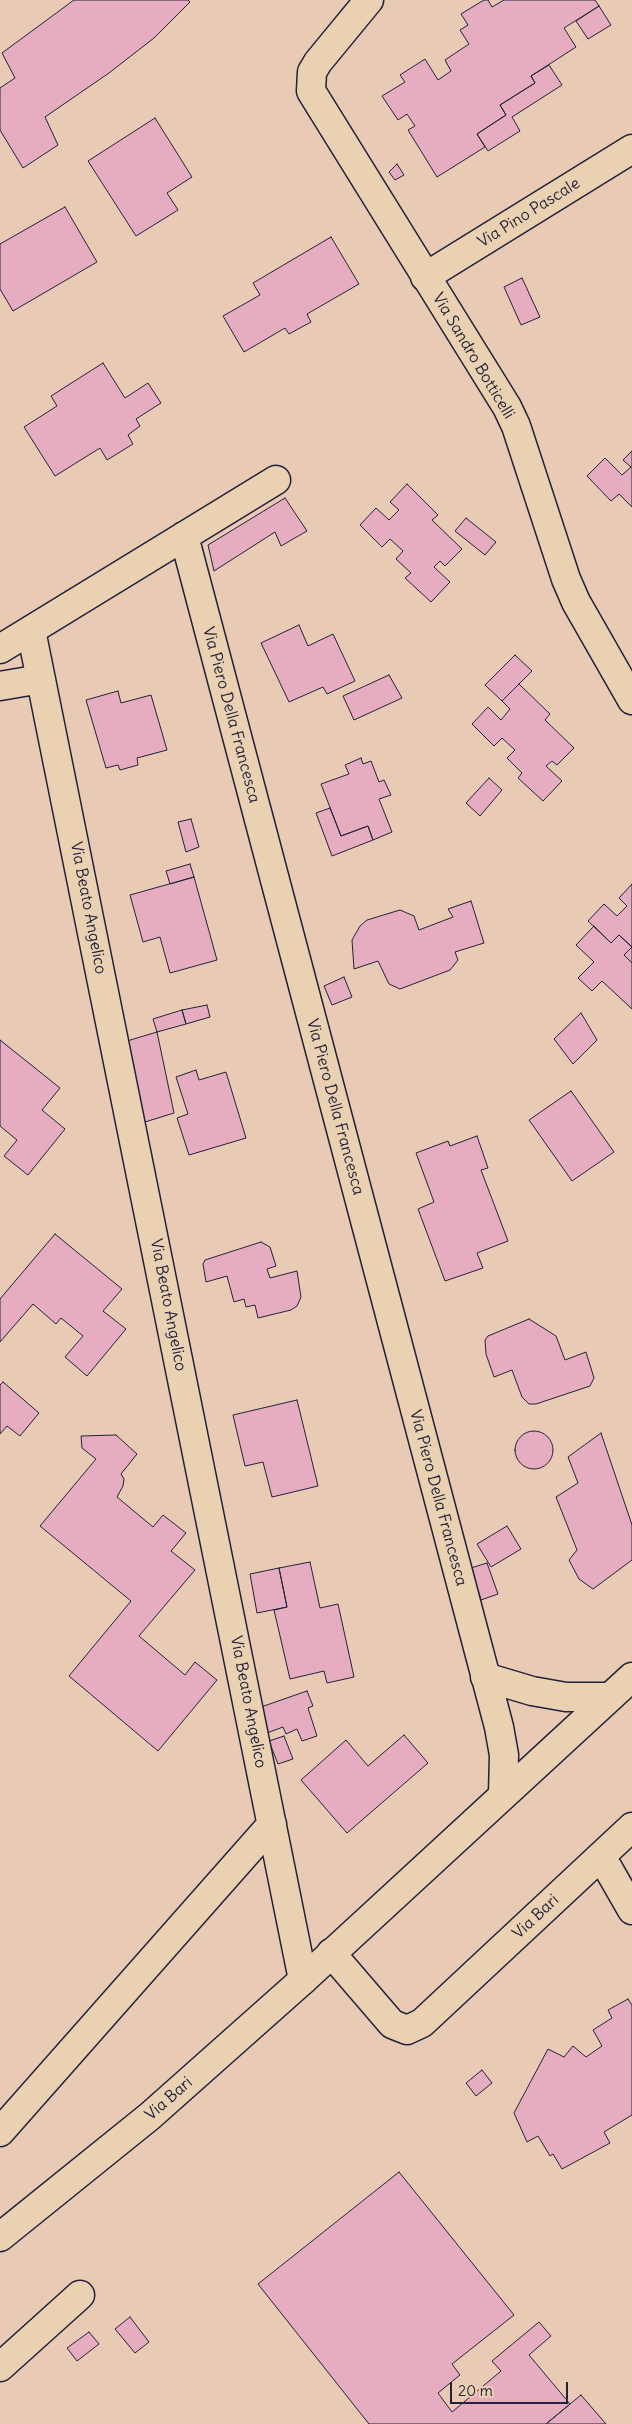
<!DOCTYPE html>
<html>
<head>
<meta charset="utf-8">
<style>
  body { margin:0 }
  #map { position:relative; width:632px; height:2424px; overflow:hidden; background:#e9cab5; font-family:Delius,sans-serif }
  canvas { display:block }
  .scale { position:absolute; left:450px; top:2382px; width:118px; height:22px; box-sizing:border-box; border:2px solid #22223b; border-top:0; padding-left:6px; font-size:15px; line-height:18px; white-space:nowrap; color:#22223b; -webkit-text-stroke:4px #ead1b2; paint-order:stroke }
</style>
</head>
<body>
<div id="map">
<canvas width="632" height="2424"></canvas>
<div class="scale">20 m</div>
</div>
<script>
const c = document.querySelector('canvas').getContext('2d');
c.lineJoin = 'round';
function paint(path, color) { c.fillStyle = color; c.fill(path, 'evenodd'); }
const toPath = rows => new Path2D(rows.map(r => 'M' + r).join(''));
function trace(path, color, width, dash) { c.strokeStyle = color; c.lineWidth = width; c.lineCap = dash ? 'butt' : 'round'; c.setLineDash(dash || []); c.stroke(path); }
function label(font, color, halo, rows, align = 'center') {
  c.font = font + ' Delius,sans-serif'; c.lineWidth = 5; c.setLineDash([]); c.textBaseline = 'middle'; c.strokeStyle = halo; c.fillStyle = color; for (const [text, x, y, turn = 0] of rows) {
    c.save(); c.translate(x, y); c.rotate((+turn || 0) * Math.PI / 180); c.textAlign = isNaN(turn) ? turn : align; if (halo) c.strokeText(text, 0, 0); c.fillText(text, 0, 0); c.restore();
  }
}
const building = toPath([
  [74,0,188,0,190,2,154,38,109,73,45,117,58,145,23,168,0,130,0,88,15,78,2,53,74,0],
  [484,0,488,0,492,7,504,0,595,0,599,6,564,28,576,47,531,76,535,83,500,105,506,115,477,134,485,147,437,177,408,130,415,126,407,114,398,120,382,96,405,82,400,75,425,59,438,80,451,71,445,60,469,44,460,30,468,25,461,14,484,0],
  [599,6,611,25,588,39,576,21,599,6],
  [549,65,562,85,512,117,520,131,488,151,477,134,506,115,500,105,535,83,531,76,549,65],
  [155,118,192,177,167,193,178,210,136,236,88,161,155,118],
  [397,164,404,175,395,180,389,172,397,164],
  [65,207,97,262,13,311,0,289,0,244,65,207],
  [331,237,359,284,307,314,311,322,289,334,285,328,244,352,223,316,260,295,253,283,331,237],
  [522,278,540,317,521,325,504,287,522,278],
  [103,363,125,398,148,383,161,403,136,419,140,426,128,435,133,444,107,460,100,448,55,476,24,427,57,406,51,396,103,363],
  [632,451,632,507,619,494,611,501,587,476,605,458,622,475,631,467,623,460,632,451],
  [407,484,438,515,432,520,462,549,445,566,440,561,434,567,450,582,431,602,405,578,411,573,396,559,403,551,390,539,382,547,360,525,376,508,389,520,399,510,390,502,407,484],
  [285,498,307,531,281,546,275,532,214,571,208,545,285,498],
  [466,518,496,542,485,555,455,531,466,518],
  [299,625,308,646,333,634,355,681,327,694,323,687,289,702,261,643,299,625],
  [515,655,532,671,502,701,485,685,515,655],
  [389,675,402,698,354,720,343,696,389,675],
  [519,684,550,714,545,720,574,748,557,765,552,761,546,766,562,781,543,801,518,778,522,773,507,758,515,750,502,738,494,746,472,724,488,707,501,720,510,709,502,701,519,684],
  [118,691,121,703,151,695,167,750,137,758,138,765,120,770,118,765,106,768,86,700,118,691],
  [361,758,363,764,371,761,379,782,384,780,391,795,379,799,392,832,373,840,368,826,341,836,321,784,349,774,345,765,361,758],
  [489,778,502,790,480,816,466,803,489,778],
  [330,808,341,836,368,826,373,840,332,856,316,813,330,808],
  [191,819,199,847,186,852,178,822,191,819],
  [190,864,194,877,170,884,166,871,190,864],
  [194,877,217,960,170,973,160,937,143,942,130,895,194,877],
  [632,884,632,963,624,955,632,947,619,935,611,943,588,921,604,904,617,916,627,906,619,898,632,884],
  [471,901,484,943,455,952,458,960,450,970,400,989,389,984,378,961,354,969,352,940,360,926,367,920,400,910,414,916,419,930,453,917,448,909,471,901],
  [594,926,611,943,619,935,632,947,624,955,632,963,632,1009,602,981,592,991,578,978,594,962,576,945,594,926],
  [344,977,352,997,332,1005,324,986,344,977],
  [207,1005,210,1017,186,1024,182,1010,207,1005],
  [182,1010,186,1024,157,1032,153,1019,182,1010],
  [581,1013,597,1040,573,1064,554,1039,581,1013],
  [157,1032,174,1113,145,1122,127,1041,157,1032],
  [0,1040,60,1088,42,1110,65,1129,28,1175,4,1156,17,1140,0,1126,0,1040],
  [196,1070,199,1080,226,1072,246,1138,189,1155,177,1118,188,1114,176,1077,196,1070],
  [571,1091,614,1152,572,1181,529,1120,571,1091],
  [477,1136,488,1168,481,1170,508,1241,477,1253,483,1268,445,1281,418,1209,434,1202,416,1153,448,1141,450,1146,477,1136],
  [55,1234,122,1289,103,1311,126,1329,87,1376,65,1357,83,1336,61,1318,56,1324,33,1304,0,1342,0,1299,55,1234],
  [261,1242,270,1247,276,1266,267,1269,270,1278,297,1271,301,1297,297,1306,291,1310,258,1318,255,1305,246,1307,244,1299,234,1302,227,1276,206,1282,203,1264,205,1260,261,1242],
  [529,1319,556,1336,565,1360,586,1352,594,1378,590,1386,536,1404,529,1404,522,1397,512,1370,494,1377,486,1354,485,1340,488,1336,529,1319],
  [3,1382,39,1413,20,1436,7,1426,0,1434,0,1385,3,1382],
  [297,1400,318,1486,272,1497,263,1462,245,1466,233,1415,297,1400],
  '515 1450a19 19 0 1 1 38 0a19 19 0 1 1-38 0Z',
  [601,1433,632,1525,632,1560,593,1589,579,1579,569,1560,577,1550,556,1497,578,1483,568,1457,601,1433],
  [116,1435,137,1454,121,1474,124,1479,123,1486,117,1497,153,1527,163,1515,186,1533,171,1551,195,1570,139,1636,185,1675,195,1662,217,1680,158,1751,69,1676,131,1601,40,1526,96,1459,82,1448,81,1436,116,1435],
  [507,1526,521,1549,491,1567,477,1544,507,1526],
  [310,1562,320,1608,338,1604,354,1677,327,1683,324,1671,290,1679,274,1610,287,1607,279,1568,310,1562],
  [487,1563,498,1594,481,1600,471,1568,487,1563],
  [279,1568,287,1607,257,1613,250,1574,279,1568],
  [307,1691,313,1706,308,1708,317,1736,302,1741,297,1729,286,1734,283,1727,267,1733,261,1707,307,1691],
  [404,1735,428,1763,347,1833,301,1780,346,1740,368,1766,404,1735],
  [284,1736,293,1759,278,1764,269,1741,284,1736],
  [628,1999,632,2005,632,2115,604,2132,610,2143,562,2169,553,2154,550,2156,538,2136,527,2142,514,2113,548,2049,564,2057,573,2046,586,2057,602,2046,593,2030,612,2018,608,2010,628,1999],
  [482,2070,492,2083,476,2096,466,2083,482,2070],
  [399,2172,514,2315,452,2364,460,2375,438,2393,452,2412,501,2371,492,2361,539,2322,551,2336,529,2355,570,2404,546,2424,369,2424,258,2284,399,2172],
  [130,2317,149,2342,135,2353,115,2329,130,2317],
  [89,2332,99,2344,77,2361,67,2348,89,2332],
  [581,2395,606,2424,546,2424,581,2395]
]);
paint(building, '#e6adc0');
trace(building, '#22223b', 1);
const street = toPath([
  [369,0,318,62,312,72,311,91,507,407,516,426,566,579,576,602,632,700],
  [425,277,632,149],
  [184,536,499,1727,504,1755,503,1795],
  [31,630,303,1980],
  [0,649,276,480],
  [0,686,41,679],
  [485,1677,532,1691,566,1697,609,1697],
  [601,1856,632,1910],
  [331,1953,392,2024,407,2030,422,2023,632,1827],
  [0,2132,272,1824],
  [0,2367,80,2295]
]);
const secondary = toPath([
  [0,2237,150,2116,303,1980,632,1677]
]);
trace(street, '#22223b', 31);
trace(secondary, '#22223b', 31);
trace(street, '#ead1b2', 28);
trace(secondary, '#ead1b2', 28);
label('16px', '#22223b', '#ead1b2', [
  ["Via Pino Pascale",529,213,-32],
  ["Via Sandro Botticelli",473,356,59],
  ["Via Piero Della Francesca",231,715,75],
  ["Via Beato Angelico",88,908,79],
  ["Via Piero Della Francesca",335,1107,75],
  ["Via Beato Angelico",168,1305,79],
  ["Via Piero Della Francesca",438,1498,75],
  ["Via Beato Angelico",248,1702,79],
  ["Via Bari",536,1917,-43],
  ["Via Bari",169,2099,-41]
]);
</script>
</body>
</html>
